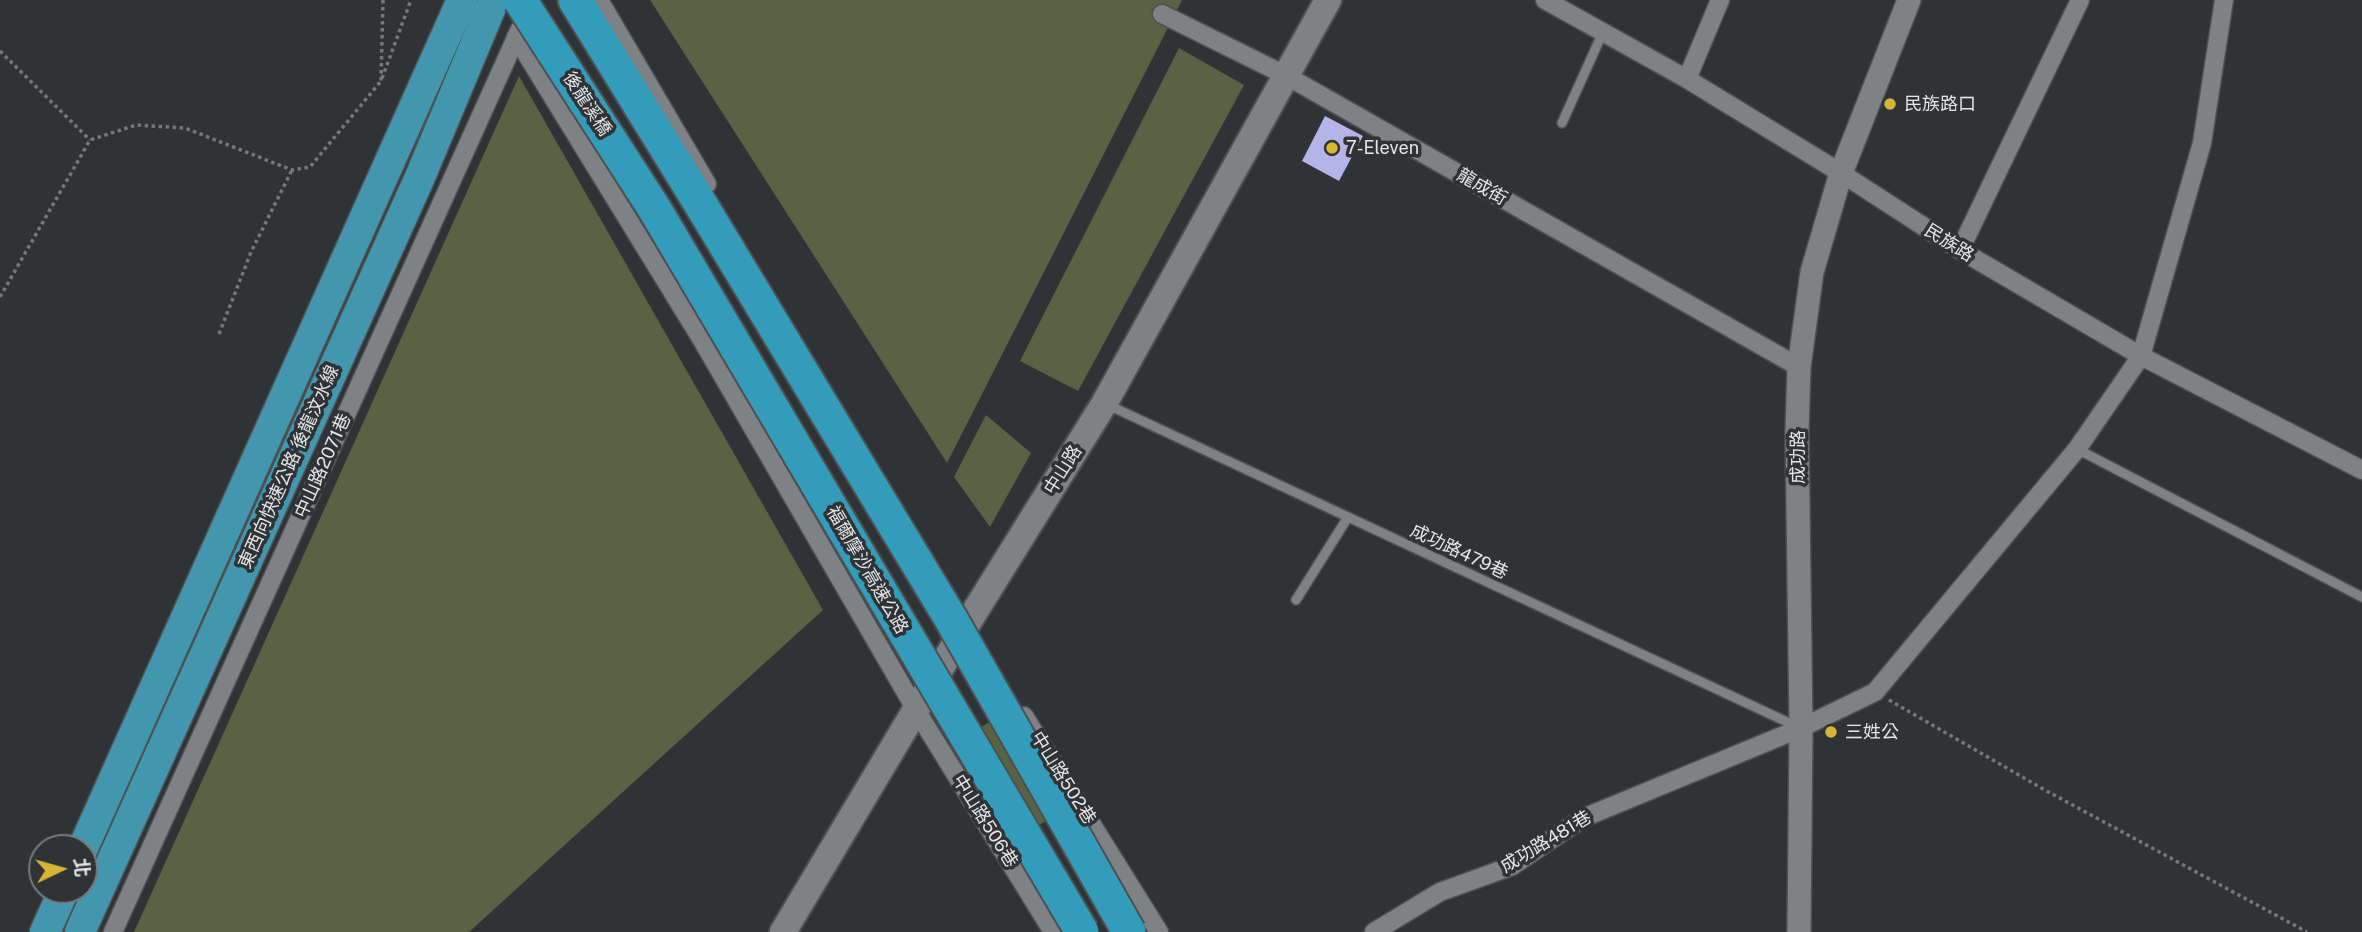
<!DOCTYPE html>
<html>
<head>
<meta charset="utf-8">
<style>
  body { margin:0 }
  #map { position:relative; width:2362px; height:932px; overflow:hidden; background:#303335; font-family:"Public Sans","Noto Sans TC",sans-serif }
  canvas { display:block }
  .north { position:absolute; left:28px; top:834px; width:70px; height:70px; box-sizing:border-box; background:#303335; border:2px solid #787a7c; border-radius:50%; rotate:85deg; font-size:19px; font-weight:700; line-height:28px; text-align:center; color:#e3e5e6 }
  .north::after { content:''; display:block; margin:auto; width:24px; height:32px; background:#d8b434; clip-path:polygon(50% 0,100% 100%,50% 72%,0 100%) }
</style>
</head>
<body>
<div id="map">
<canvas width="2362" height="932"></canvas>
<div class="north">北</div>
</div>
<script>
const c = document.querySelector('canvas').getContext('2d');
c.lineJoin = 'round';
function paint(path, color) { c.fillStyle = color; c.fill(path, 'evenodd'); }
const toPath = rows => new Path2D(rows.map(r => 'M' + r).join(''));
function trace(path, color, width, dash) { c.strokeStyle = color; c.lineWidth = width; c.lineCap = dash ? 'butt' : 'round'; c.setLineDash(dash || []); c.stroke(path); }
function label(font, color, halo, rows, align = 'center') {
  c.font = font + ' "Public Sans","Noto Sans TC",sans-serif'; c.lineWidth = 7; c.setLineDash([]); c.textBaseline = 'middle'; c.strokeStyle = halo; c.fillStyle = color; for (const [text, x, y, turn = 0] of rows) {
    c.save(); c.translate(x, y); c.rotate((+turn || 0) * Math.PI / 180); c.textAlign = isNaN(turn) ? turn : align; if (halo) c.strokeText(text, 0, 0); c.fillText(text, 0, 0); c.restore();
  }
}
paint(toPath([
  [650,0,1182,0,947,463],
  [1179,48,1244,85,1078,391,1020,361],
  [519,76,823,610,469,932,134,932],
  [986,415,1031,453,990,527,954,477],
  [1014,708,1069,808,1006,844,947,747]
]), '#596243');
paint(toPath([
  [1325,116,1363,136,1339,181,1302,161]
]), '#b2b5e6');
const service = toPath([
  [1562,123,1603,32],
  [1106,404,1800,728],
  [2077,449,2362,597],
  [1296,600,1348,517]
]);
const minor = toPath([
  [599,0,707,184],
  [1545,0,1687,79,1841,173,1960,250,2141,356,2362,470],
  [1162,14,1285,75,1799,367],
  [516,37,702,340,916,710,1053,932],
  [1687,79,1720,0],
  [1960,250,2080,0],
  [1024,716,1159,932],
  [113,932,520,29],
  [1374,932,1440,892,1512,866,1583,818,1801,728,1875,692,2077,449,2141,356,2202,143,2224,0]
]);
const tertiary = toPath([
  [1799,932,1801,728,1797,431,1799,367,1812,272,1841,173,1909,0]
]);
const secondary = toPath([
  [783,932,967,624,1104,404,1328,0]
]);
const trunk = toPath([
  [83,848,462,0],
  [45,932,64,890],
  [80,932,420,177,494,0]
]);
const motorway = toPath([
  [575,0,703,208]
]);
trace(service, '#4d5051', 12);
trace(minor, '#4d5051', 21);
trace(tertiary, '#4d5051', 26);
trace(secondary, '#4d5051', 30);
trace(trunk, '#4d5051', 33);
trace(motorway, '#4d5051', 37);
trace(toPath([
  [383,0,381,81,411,0],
  [0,51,90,140],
  [0,297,90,140,136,125,185,128,292,170,310,167,381,81],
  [219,334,251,252,292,170],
  [1889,700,2043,789,2307,932]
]), '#757779', 3.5, [3.5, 3.5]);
trace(service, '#7e8284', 9);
trace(minor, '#7e8284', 18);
trace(tertiary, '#7e8284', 23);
trace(secondary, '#7e8284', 26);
trace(trunk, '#4297af', 30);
trace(motorway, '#339cba', 33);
const motorwayBridge = toPath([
  [520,0,654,208,1082,932],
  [703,208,951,619,1129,932]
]);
trace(motorwayBridge, '#4d5051', 37, []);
trace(motorwayBridge, '#339cba', 33);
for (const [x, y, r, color] of [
  [1890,104,7,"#d8b434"],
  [1332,148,7,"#d8b434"],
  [1831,732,7,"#d8b434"]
]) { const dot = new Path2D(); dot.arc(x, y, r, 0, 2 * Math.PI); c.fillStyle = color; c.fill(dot); trace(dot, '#303335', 2.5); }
label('18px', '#e3e5e6', '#303335', [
  ["後龍溪橋",587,104,57],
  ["龍成街",1482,187,30],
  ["民族路",1949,243,32],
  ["成功路",1798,457,-90],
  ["中山路2071巷",323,466,-66],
  ["東西向快速公路 後龍汶水線",289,467,-66],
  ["中山路",1063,470,-58],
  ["成功路479巷",1459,552,25],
  ["福爾摩沙高速公路",867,570,60],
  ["中山路502巷",1063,778,58],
  ["中山路506巷",985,821,58],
  ["成功路481巷",1546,842,-31]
]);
label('18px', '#e3e5e6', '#303335', [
  ["民族路口",1904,104],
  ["7-Eleven",1346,148],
  ["三姓公",1845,732]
], 'left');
</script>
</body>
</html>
